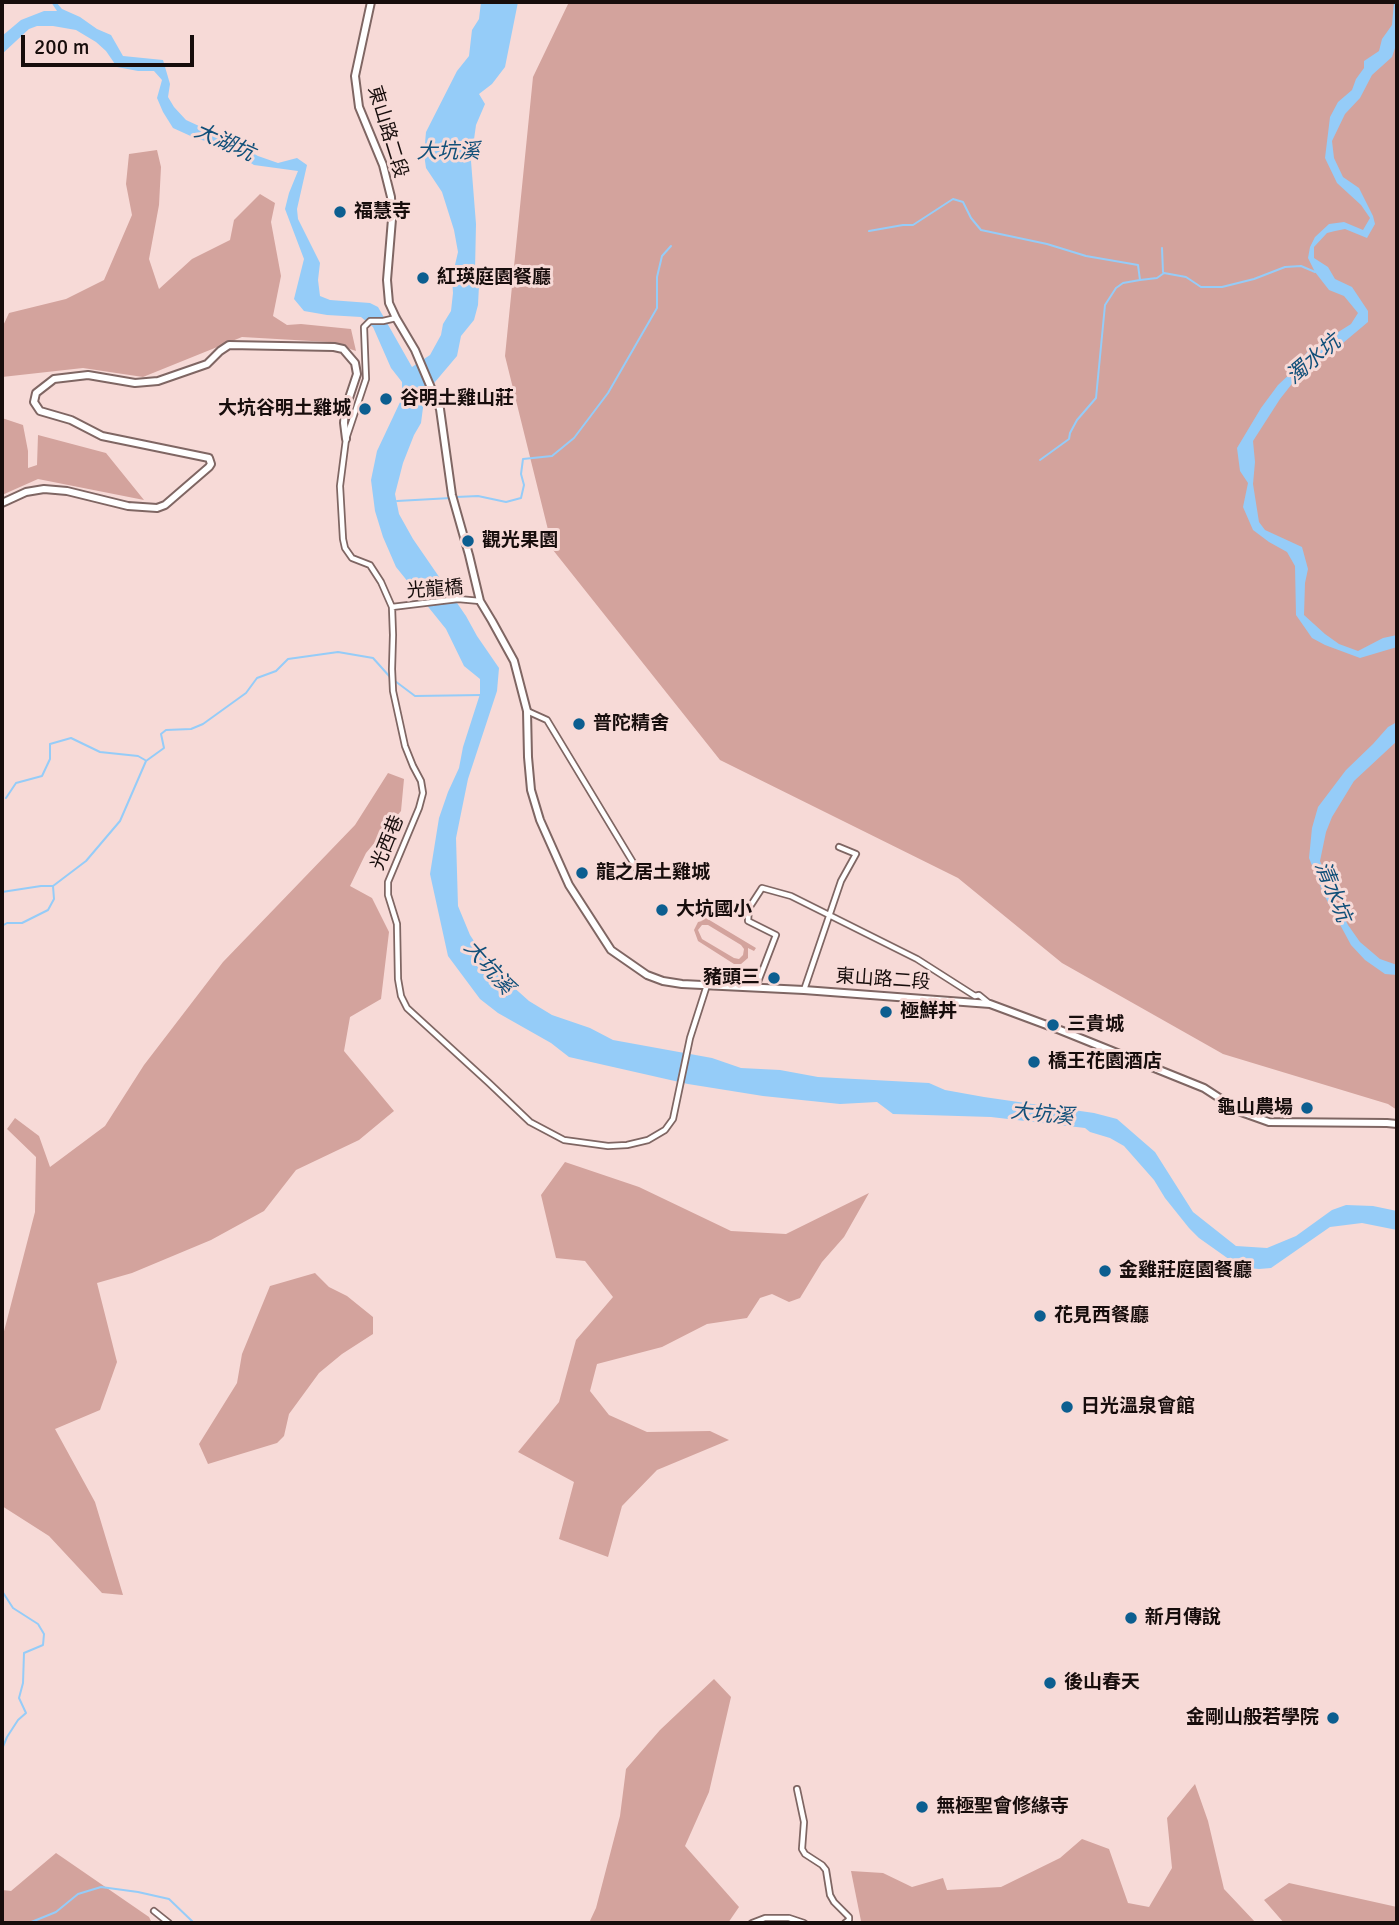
<!DOCTYPE html>
<html>
<head>
<meta charset="utf-8">
<style>
  body { margin:0 }
  #map { position:relative; width:1399px; height:1925px; overflow:hidden; background:#f7dad7; font-family:Signika,sans-serif }
  canvas { display:block }
  .frame { position:absolute; inset:0; border:4px solid #170d0c; pointer-events:none }
  .scale { position:absolute; left:21px; top:35px; width:173px; height:32px; box-sizing:border-box; border:4px solid #170d0c; border-top:0; padding-left:9px; font-size:21px; line-height:24px; white-space:nowrap; color:#170d0c; -webkit-text-stroke:5px #f7dad7; paint-order:stroke }
</style>
</head>
<body>
<div id="map">
<canvas width="1399" height="1925"></canvas>
<div class="frame"></div>
<div class="scale">200 m</div>
</div>
<script>
const c = document.querySelector('canvas').getContext('2d');
c.lineJoin = 'round';
function paint(path, color) { c.fillStyle = color; c.fill(path, 'evenodd'); }
const toPath = rows => new Path2D(rows.map(r => 'M' + r).join(''));
function trace(path, color, width, dash) { c.strokeStyle = color; c.lineWidth = width; c.lineCap = dash ? 'butt' : 'round'; c.setLineDash(dash || []); c.stroke(path); }
function label(font, color, halo, rows, align = 'center') {
  c.font = font + ' Signika,"Noto Sans TC",sans-serif'; c.lineWidth = 6; c.setLineDash([]); c.textBaseline = 'middle'; c.strokeStyle = halo; c.fillStyle = color; for (const [text, x, y, turn = 0] of rows) {
    c.save(); c.translate(x, y); c.rotate((+turn || 0) * Math.PI / 180); c.textAlign = isNaN(turn) ? turn : align; if (halo) c.strokeText(text, 0, 0); c.fillText(text, 0, 0); c.restore();
  }
}
paint(toPath([
  [569,2,1397,2,1397,1110,1388,1104,1223,1054,1062,963,958,878,720,760,553,550,505,356,533,77],
  [157,150,161,167,159,205,149,259,159,289,192,259,230,240,234,220,260,194,275,203,271,222,281,276,273,316,287,325,301,324,351,329,356,351,329,342,242,337,143,377,83,368,2,377,2,328,9,313,66,299,104,280,132,215,126,184,129,154],
  [2,418,23,425,28,451,28,468,37,465,38,435,106,453,144,500,38,479,2,495],
  [388,773,404,779,401,811,366,853,350,886,372,898,389,932,381,999,350,1017,344,1051,394,1111,359,1140,296,1170,264,1211,211,1240,132,1273,97,1283,117,1362,100,1410,55,1429,95,1502,123,1595,102,1593,49,1536,2,1506,2,1339,35,1212,36,1157,7,1129,15,1118,39,1136,50,1167,105,1126,144,1065,223,962,355,825],
  [701,915,756,948,754,951,748,948,748,958,741,964,734,964,698,941,694,930,698,922,702,921,700,918],
  [702,925,708,925,741,945,744,949,743,955,739,959,734,958,702,939,698,930],
  [565,1162,639,1187,731,1231,786,1234,869,1193,844,1237,822,1262,800,1298,789,1302,772,1294,760,1298,747,1318,707,1324,662,1347,597,1364,590,1391,609,1415,647,1432,710,1431,729,1440,657,1470,622,1506,608,1557,559,1539,574,1482,518,1452,559,1402,576,1340,613,1297,585,1261,556,1258,541,1195],
  [315,1273,329,1287,347,1296,373,1317,373,1334,342,1354,319,1373,289,1414,284,1436,277,1443,208,1464,199,1444,237,1383,242,1354,270,1286],
  [714,1679,731,1697,709,1792,685,1846,739,1907,728,1923,589,1923,596,1908,620,1816,626,1769,660,1730],
  [1195,1784,1208,1821,1224,1889,1256,1923,858,1923,861,1921,851,1871,883,1873,912,1887,943,1878,947,1890,1001,1887,1060,1858,1082,1839,1109,1849,1128,1903,1149,1907,1172,1868,1167,1818],
  [56,1853,149,1917,152,1923,2,1923,2,1890,11,1891],
  [1289,1883,1397,1907,1397,1923,1284,1923,1264,1900]
]), '#d3a39d');
paint(toPath([
  [51,2,56,2,62,9,80,17,97,29,111,35,123,56,163,60,170,84,168,97,174,107,186,120,225,138,258,156,278,163,297,158,307,165,297,209,298,219,320,263,318,280,320,296,330,300,370,303,378,307,412,367,430,355,441,335,443,324,451,311,453,293,452,278,458,252,454,230,442,192,426,168,424,154,426,132,457,71,469,56,472,30,479,19,481,2,518,2,505,67,492,84,479,94,485,104,476,125,471,161,476,224,475,270,479,285,478,305,474,320,461,336,457,356,435,382,424,400,421,423,414,435,403,463,395,494,399,514,413,539,466,616,477,636,499,668,497,691,468,779,456,838,458,906,470,935,491,967,529,1001,552,1015,590,1028,613,1040,712,1058,741,1068,780,1070,818,1077,929,1083,945,1090,984,1097,1094,1113,1117,1119,1155,1152,1193,1212,1236,1246,1267,1248,1296,1236,1332,1210,1346,1205,1373,1206,1397,1211,1397,1230,1362,1223,1330,1227,1271,1268,1259,1269,1240,1267,1199,1238,1189,1228,1165,1198,1154,1180,1124,1146,1110,1138,1090,1132,1085,1128,991,1117,893,1114,877,1102,840,1104,763,1096,688,1084,569,1057,551,1043,498,1013,480,999,448,956,430,874,439,818,448,792,459,768,463,747,480,694,480,679,464,666,446,629,396,567,383,537,375,511,371,480,377,451,402,398,402,382,391,368,373,327,361,317,327,315,304,311,294,299,304,259,285,209,289,193,298,171,254,165,226,147,195,138,173,128,163,112,157,98,162,80,154,71,138,71,117,67,106,51,96,42,76,30,53,26,37,26,29,29,2,54,2,36,21,20,44,11,57,11],
  [1394,2,1397,2,1397,42,1392,57,1372,75,1360,98,1345,114,1332,141,1334,158,1343,177,1359,188,1373,216,1375,224,1367,238,1345,229,1335,231,1327,233,1314,247,1314,258,1328,267,1335,279,1352,287,1368,311,1368,322,1343,343,1326,350,1311,369,1295,380,1280,399,1253,441,1255,462,1253,484,1259,522,1265,530,1302,547,1308,569,1305,583,1304,615,1325,634,1339,644,1358,651,1383,638,1397,635,1397,647,1360,658,1325,645,1312,638,1296,615,1295,566,1287,552,1269,542,1253,530,1243,507,1248,483,1240,471,1237,448,1261,408,1278,385,1293,371,1308,351,1351,324,1358,313,1344,296,1329,290,1315,272,1308,258,1310,247,1315,237,1329,224,1344,222,1363,230,1370,218,1361,205,1337,183,1325,158,1330,117,1338,102,1352,90,1356,79,1364,68,1364,61,1379,51,1382,39,1392,25],
  [1397,722,1397,741,1354,781,1332,817,1326,832,1320,861,1337,904,1348,925,1360,942,1380,959,1397,965,1397,975,1385,974,1365,960,1351,945,1323,893,1309,858,1312,828,1318,807,1346,770,1373,744,1388,727]
]), '#95ccf8');
trace(toPath([
  [869,231,903,225,913,225,953,199,963,202,971,218,981,230,1047,244,1086,256,1138,265,1140,280,1157,278,1164,273,1186,277,1201,287,1222,287,1254,279,1285,267,1301,266,1315,272],
  [1162,248,1163,272],
  [1040,460,1069,439,1070,433,1077,420,1096,398,1105,305,1116,288,1123,283,1140,280],
  [456,497,478,496,506,502,521,498,524,485,521,474,523,459,552,456,574,438,608,393,657,308,657,277,662,256,671,246],
  [397,501,451,498],
  [395,681,415,696,482,695],
  [6,798,16,783,42,776,50,759,50,744,71,738,100,752,138,756,145,760],
  [2,892,41,886,53,886,86,861,120,821,146,761,164,748,161,734,166,730,191,729,203,724,246,693,257,678,276,671,288,659,338,652,373,658,390,677],
  [2,926,7,923,22,923,48,910,54,899,53,886],
  [2,1591,13,1608,38,1624,44,1634,43,1645,24,1653,23,1683,19,1698,26,1713,18,1720,7,1737,2,1749],
  [29,1923,56,1912,78,1894,101,1887,138,1892,169,1899,194,1923]
]), '#95ccf8', 2);
const minor = toPath([
  [396,318,383,321,370,321,364,327,366,379,346,439,340,486,343,539,345,548,352,558,370,565,381,582,392,607,393,635,392,669,393,691,405,746,413,766,421,781,423,793,419,808,388,882,388,895,397,924,398,979,401,996,407,1008,489,1083,530,1122,564,1140,608,1146,627,1145,648,1140,665,1130,673,1119,690,1038,707,985],
  [392,607,458,599,480,601],
  [527,711,547,720,637,869],
  [756,987,776,935,748,921,749,908,762,888,791,896,917,959,975,996,979,995,990,1004],
  [804,990,841,881,856,854,839,847],
  [797,1789,804,1822,802,1849,805,1854,822,1865,826,1870,830,1895,834,1902,849,1917,849,1920,845,1923],
  [154,1911,169,1923],
  [752,1923,765,1918,789,1918,804,1923]
]);
const tertiary = toPath([
  [2,503,26,492,44,489,67,491,128,506,157,508,165,505,209,467,211,464,209,458,102,436,71,420,40,411,34,402,36,393,54,379,88,375,135,383,158,381,207,364,220,351,229,345,334,347,343,349,355,363,357,374,345,410,344,423,346,439]
]);
const secondary = toPath([
  [371,2,355,76,359,107,383,165,391,197,392,219,387,280,389,303,396,318,415,350,440,409,452,495,469,555,480,601,492,621,514,661,527,711,528,757,531,790,540,820,569,885,611,950,647,975,663,981,682,984,804,990,990,1004,1060,1030,1204,1088,1241,1112,1269,1122,1387,1123,1397,1124]
]);
trace(minor, '#7f6663', 8);
trace(tertiary, '#7f6663', 10);
trace(secondary, '#7f6663', 10);
trace(minor, '#fff', 4.5);
trace(tertiary, '#fff', 6);
trace(secondary, '#fff', 6);
for (const [x, y, r, color] of [
  [340,212,7,"#0c5e90"],
  [423,278,7,"#0c5e90"],
  [386,399,7,"#0c5e90"],
  [365,409,7,"#0c5e90"],
  [468,541,7,"#0c5e90"],
  [579,724,7,"#0c5e90"],
  [582,873,7,"#0c5e90"],
  [662,910,7,"#0c5e90"],
  [774,978,7,"#0c5e90"],
  [886,1012,7,"#0c5e90"],
  [1053,1025,7,"#0c5e90"],
  [1034,1062,7,"#0c5e90"],
  [1307,1108,7,"#0c5e90"],
  [1105,1271,7,"#0c5e90"],
  [1040,1316,7,"#0c5e90"],
  [1067,1407,7,"#0c5e90"],
  [1131,1618,7,"#0c5e90"],
  [1050,1683,7,"#0c5e90"],
  [1333,1718,7,"#0c5e90"],
  [922,1807,7,"#0c5e90"]
]) { const dot = new Path2D(); dot.arc(x, y, r, 0, 2 * Math.PI); c.fillStyle = color; c.fill(dot); trace(dot, '#f7dad7', 2.5); }
label('19px', '#170d0c', '#f7dad7', [
  ["東山路二段",387,132,73],
  ["光龍橋",435,590,-4],
  ["光西巷",388,843,-68],
  ["東山路二段",883,980,4]
]);
label('bold 19px', '#170d0c', '#f7dad7', [
  ["福慧寺",354,212],
  ["紅瑛庭園餐廳",437,278],
  ["谷明土雞山莊",400,399],
  ["大坑谷明土雞城",351,409,"right"],
  ["觀光果園",482,541],
  ["普陀精舍",593,724],
  ["龍之居土雞城",596,873],
  ["大坑國小",676,910],
  ["豬頭三",760,978,"right"],
  ["極鮮丼",900,1012],
  ["三貴城",1067,1025],
  ["橋王花園酒店",1048,1062],
  ["龜山農場",1293,1108,"right"],
  ["金雞莊庭園餐廳",1119,1271],
  ["花見西餐廳",1054,1316],
  ["日光溫泉會館",1081,1407],
  ["新月傳說",1145,1618],
  ["後山春天",1064,1683],
  ["金剛山般若學院",1319,1718,"right"],
  ["無極聖會修緣寺",936,1807]
], 'left');
label('italic 21px', '#104f79', '#f7dad7', [
  ["大湖坑",224,143,24],
  ["大坑溪",448,152],
  ["濁水坑",1314,360,-40],
  ["清水坑",1332,892,68],
  ["大坑溪",488,968,49],
  ["大坑溪",1042,1115,6]
]);
</script>
</body>
</html>
